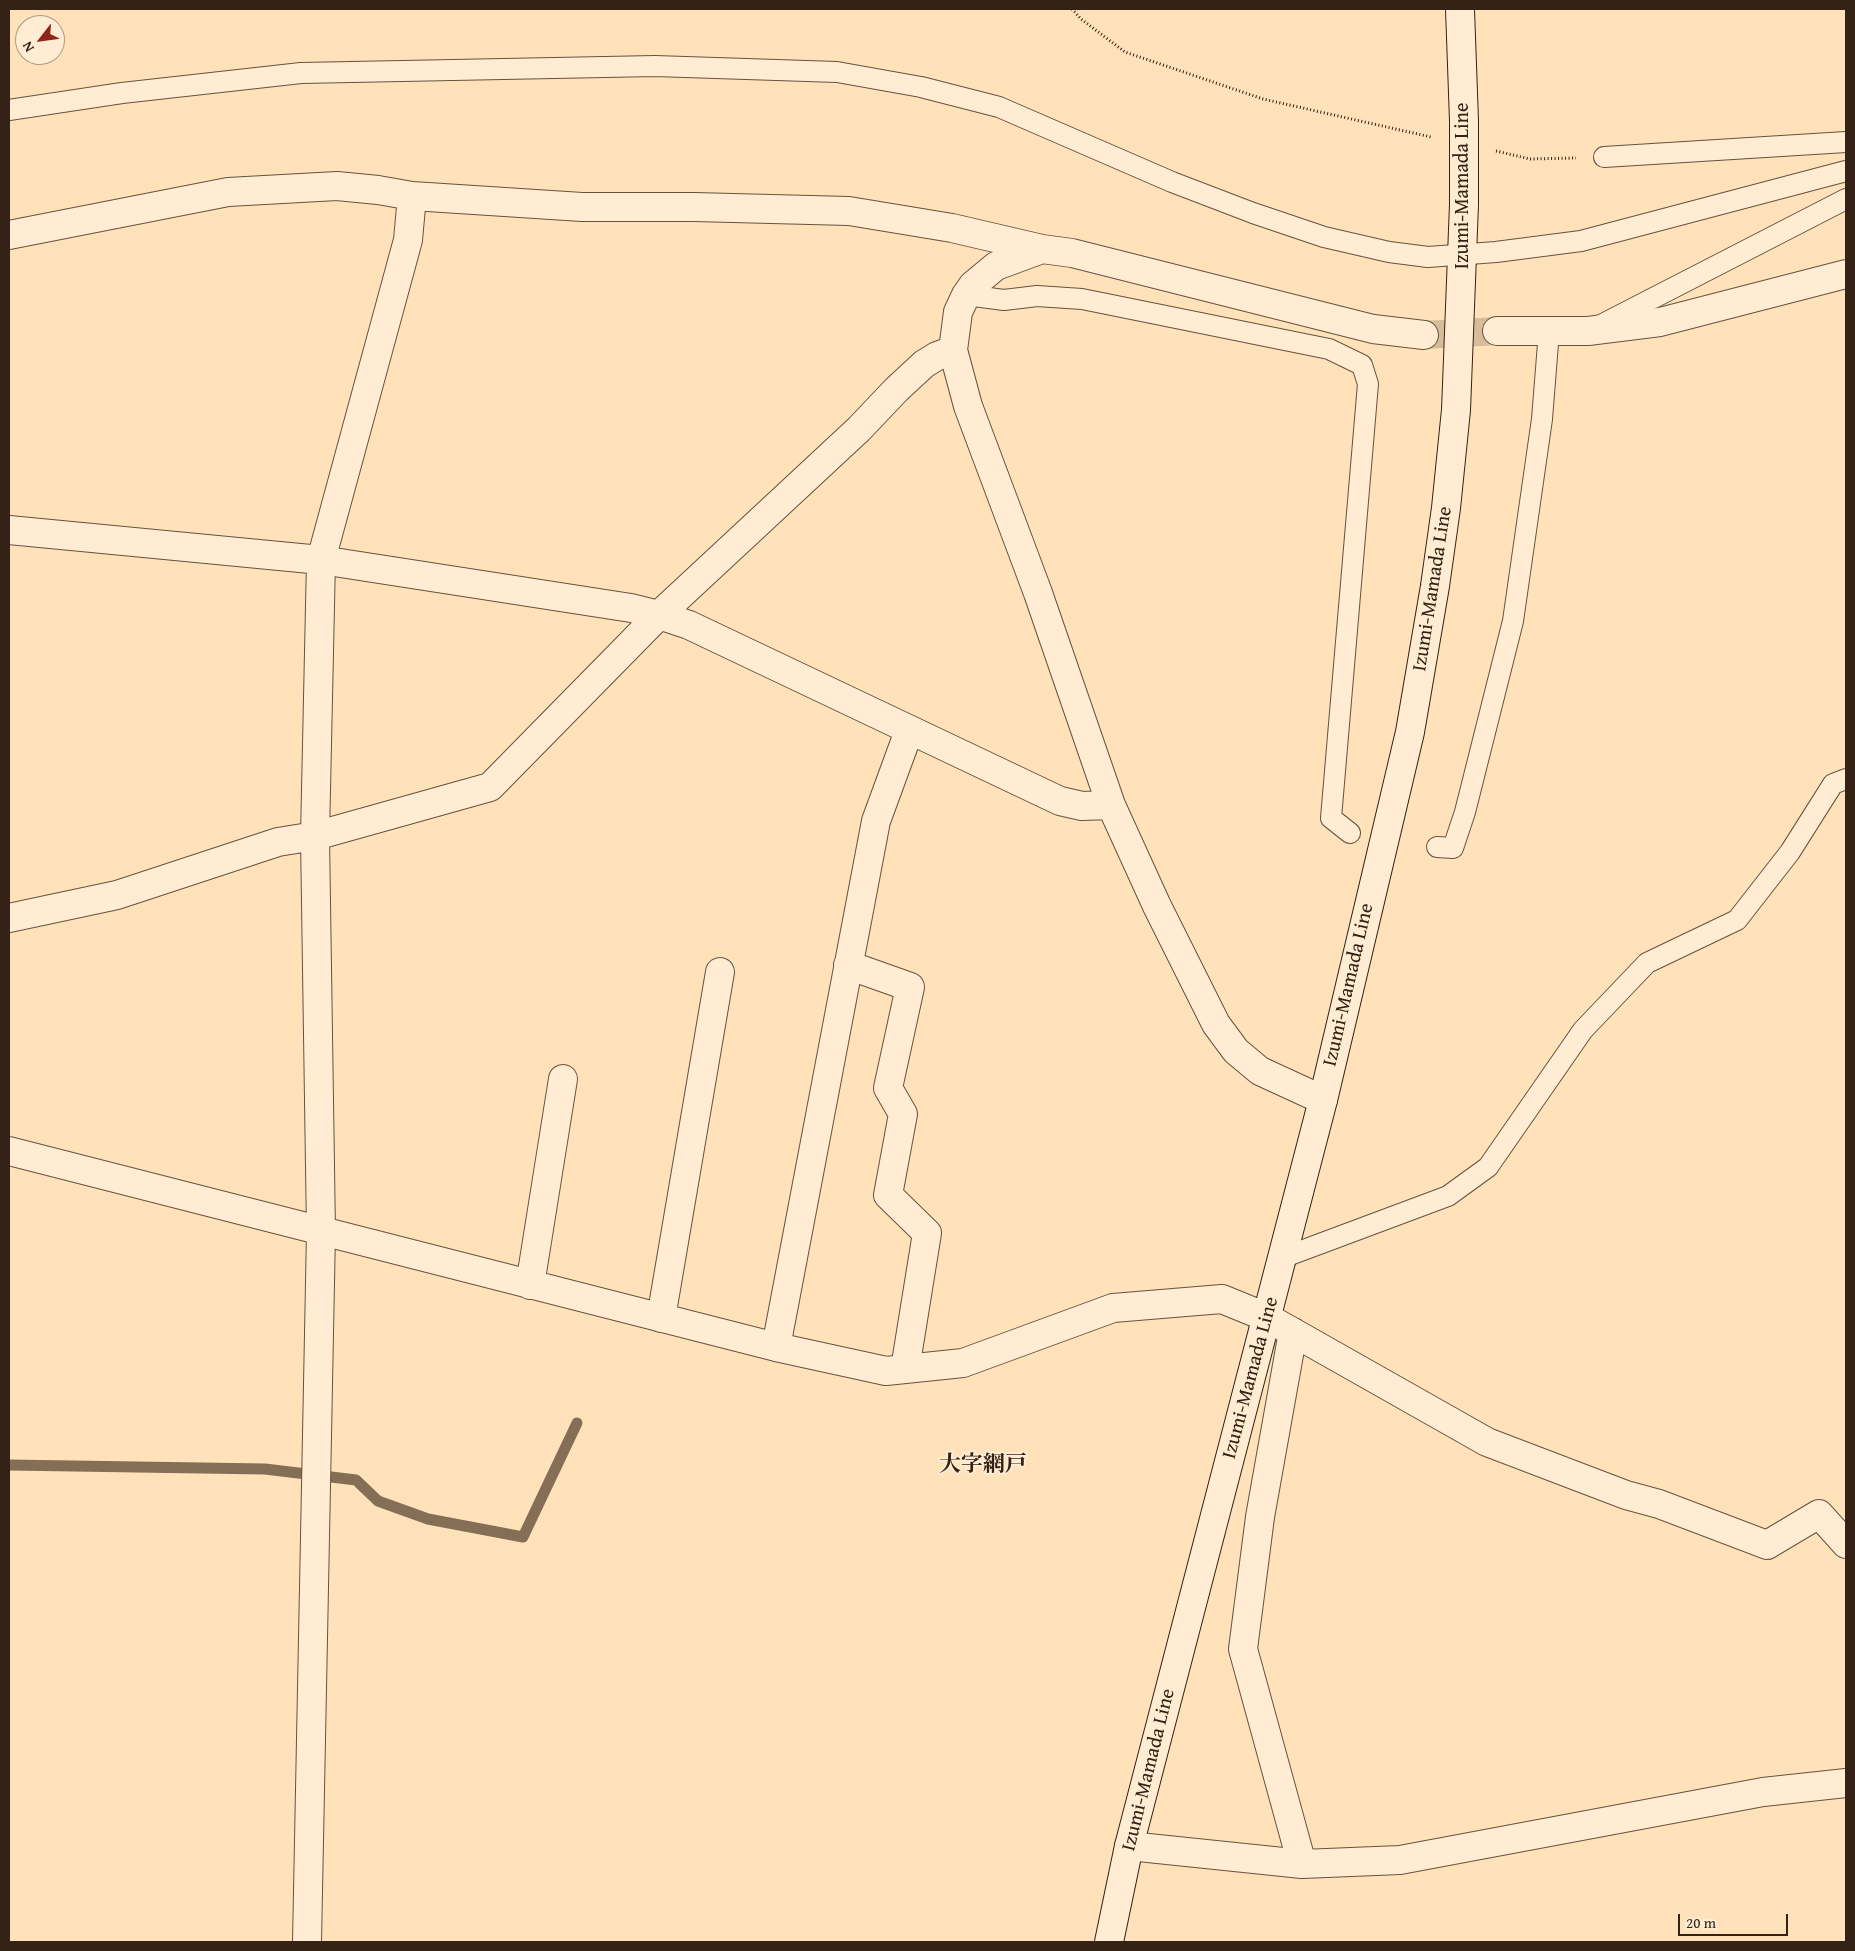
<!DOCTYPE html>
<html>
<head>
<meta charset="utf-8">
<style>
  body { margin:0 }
  #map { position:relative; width:1855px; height:1951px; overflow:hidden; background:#ffe2b9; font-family:"Gentium Book Plus",serif }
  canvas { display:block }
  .frame { position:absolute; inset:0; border:10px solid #332215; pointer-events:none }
  .north { position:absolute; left:15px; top:15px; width:50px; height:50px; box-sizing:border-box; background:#ffecd2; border:1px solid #ad9b86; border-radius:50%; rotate:240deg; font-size:14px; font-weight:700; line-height:20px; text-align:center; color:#332215 }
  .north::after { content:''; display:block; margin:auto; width:18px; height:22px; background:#8f2418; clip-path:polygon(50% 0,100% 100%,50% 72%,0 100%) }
  .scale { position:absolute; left:1678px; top:1914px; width:110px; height:22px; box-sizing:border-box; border:2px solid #332215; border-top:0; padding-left:6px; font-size:15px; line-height:18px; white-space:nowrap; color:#332215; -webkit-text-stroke:4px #ffecd2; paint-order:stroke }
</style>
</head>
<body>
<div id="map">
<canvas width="1855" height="1951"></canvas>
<div class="frame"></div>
<div class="north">N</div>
<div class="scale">20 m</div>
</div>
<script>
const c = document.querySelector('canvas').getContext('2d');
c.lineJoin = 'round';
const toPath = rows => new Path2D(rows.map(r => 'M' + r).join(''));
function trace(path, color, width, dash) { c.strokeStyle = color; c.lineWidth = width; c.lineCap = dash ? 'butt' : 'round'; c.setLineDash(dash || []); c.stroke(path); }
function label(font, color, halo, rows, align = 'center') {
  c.font = font + ' "Gentium Book Plus","Noto Serif JP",serif'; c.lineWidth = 4; c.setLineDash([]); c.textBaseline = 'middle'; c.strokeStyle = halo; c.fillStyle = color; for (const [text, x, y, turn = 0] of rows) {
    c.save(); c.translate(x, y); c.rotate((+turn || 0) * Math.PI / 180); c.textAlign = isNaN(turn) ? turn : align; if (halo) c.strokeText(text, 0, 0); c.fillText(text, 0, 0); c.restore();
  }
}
trace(toPath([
  [9,1465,265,1469,356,1480,378,1501,428,1519,523,1537,577,1423]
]), '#846e56', 11);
trace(toPath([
  [1424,335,1497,331]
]), '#d6bc98', 28, [28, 14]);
const lane = toPath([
  [9,110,122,93,301,73,655,66,837,72,921,87,999,107,1172,182,1253,213,1324,237,1389,252,1428,257,1496,252,1581,241,1846,171],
  [1604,157,1846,142],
  [966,295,1004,300,1037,296,1082,299,1329,349,1362,365,1368,384,1331,818,1350,833],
  [1599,326,1846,199],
  [1437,847,1453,848,1465,812,1513,621,1542,419,1549,331],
  [1282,1258,1448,1196,1488,1167,1583,1030,1647,963,1737,920,1790,852,1833,784,1846,779]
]);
const street = toPath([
  [9,235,228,192,337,186,378,190,412,196,582,207,694,207,849,211,952,228,1042,249,1072,253,1373,329,1424,335],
  [1042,249,996,266,973,285,966,295,958,312,953,350,968,406,1038,593,1111,805,1157,906,1216,1024,1236,1051,1260,1071,1323,1100],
  [1497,331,1588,331,1660,322,1846,274],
  [9,530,321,560,631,608,659,615,689,625,1060,801,1082,806,1111,805],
  [9,918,117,895,278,842,315,836,490,787,659,615,859,429,896,390,924,364,937,356,953,350],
  [848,965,910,987,888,1088,903,1114,888,1195,927,1233,905,1369],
  [9,1151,776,1347,886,1371,963,1363,1113,1308,1222,1299,1266,1317,1487,1442,1626,1495,1659,1504,1767,1545,1819,1514,1846,1544],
  [530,1285,563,1079],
  [661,1318,720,972],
  [1293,1332,1260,1517,1243,1649,1302,1864],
  [776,1347,876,821,909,731],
  [1129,1846,1302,1864,1400,1860,1763,1792,1846,1783],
  [307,1942,321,1232,315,836,321,560,408,240,412,196]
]);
const secondary = toPath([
  [1109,1942,1129,1846,1323,1100,1410,732,1435,586,1446,508,1456,410,1464,204]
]);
trace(lane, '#66523e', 22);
trace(street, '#66523e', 30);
trace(secondary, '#332215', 30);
trace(toPath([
  [1072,9,1081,19,1125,52,1263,99,1431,137],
  [1496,151,1530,159,1576,158]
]), '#332215', 3, [1, 2.5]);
trace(lane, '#ffecd2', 20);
trace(street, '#ffecd2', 28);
trace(secondary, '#ffecd2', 28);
const secondaryBridge = toPath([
  [1460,9,1464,121,1464,204]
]);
trace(secondaryBridge, '#332215', 30, []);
trace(secondaryBridge, '#ffecd2', 28);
label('20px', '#332215', '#ffecd2', [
  ["Izumi-Mamada Line",1463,186,-90],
  ["Izumi-Mamada Line",1433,589,-81],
  ["Izumi-Mamada Line",1349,985,-77],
  ["Izumi-Mamada Line",1251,1378,-75],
  ["Izumi-Mamada Line",1149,1770,-76]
]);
label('bold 22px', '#332215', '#ffecd2', [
  ["大字網戸",983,1465]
]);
</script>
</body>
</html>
